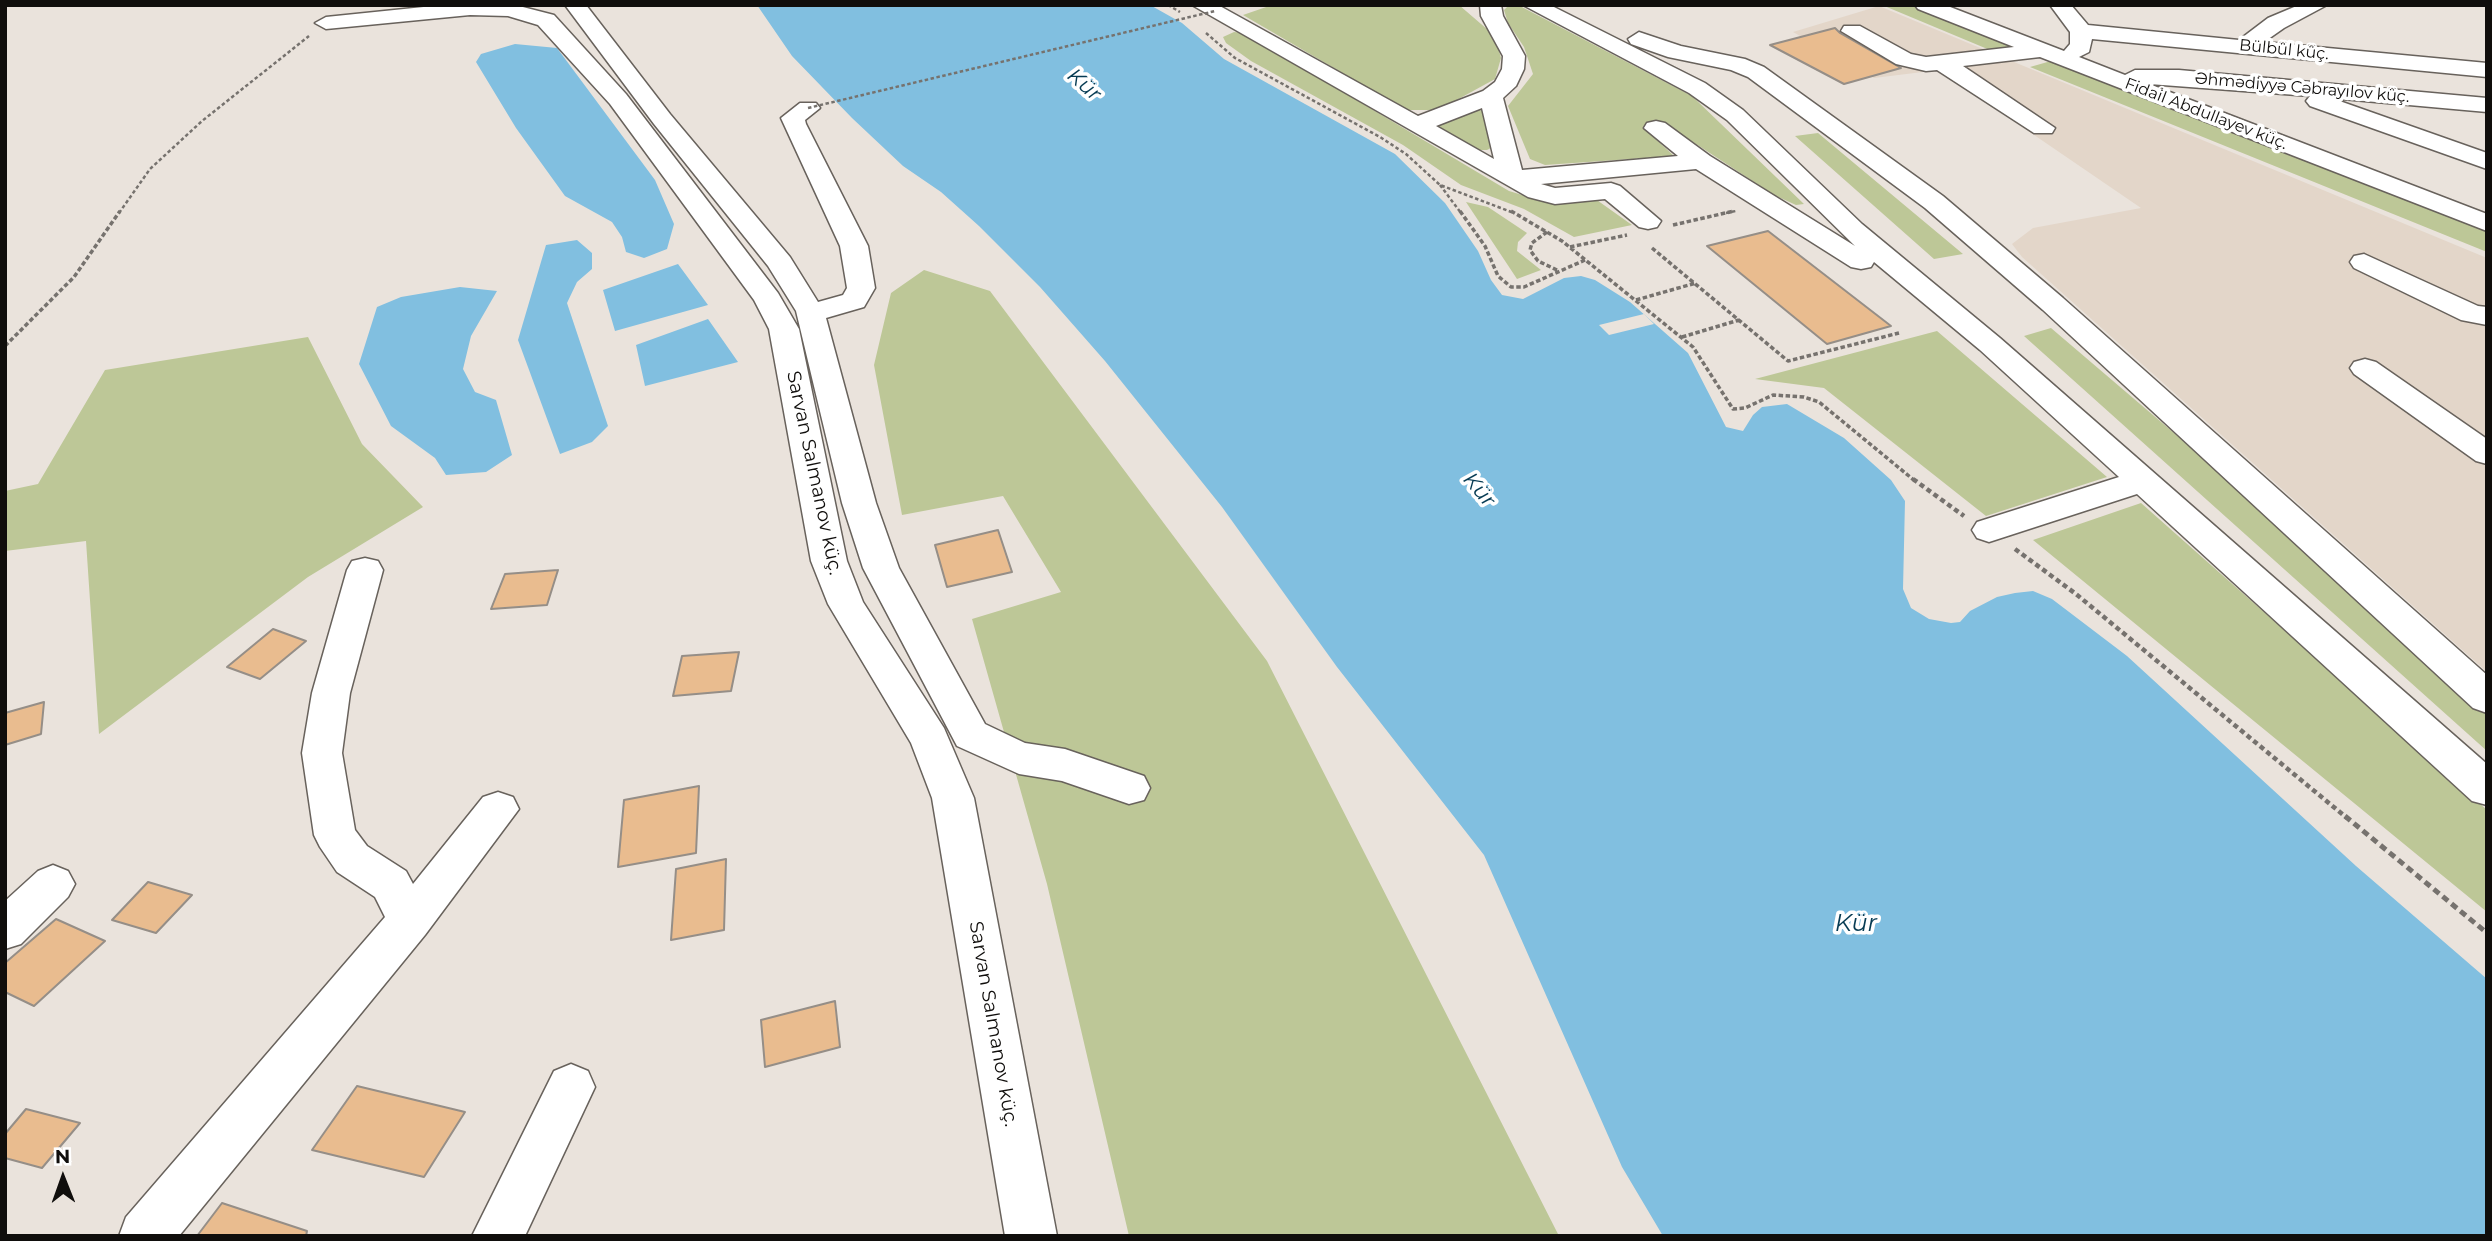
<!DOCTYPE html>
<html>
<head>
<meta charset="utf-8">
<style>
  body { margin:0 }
  #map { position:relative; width:2492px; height:1241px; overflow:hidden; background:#eae3dc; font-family:Montserrat,sans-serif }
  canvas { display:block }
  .frame { position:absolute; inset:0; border:7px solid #100e0c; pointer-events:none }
  .north { position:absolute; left:28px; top:1143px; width:70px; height:70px; -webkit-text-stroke:5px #fff; paint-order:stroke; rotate:359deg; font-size:19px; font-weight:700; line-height:28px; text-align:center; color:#100e0c }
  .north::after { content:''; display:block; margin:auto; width:24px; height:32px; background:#100e0c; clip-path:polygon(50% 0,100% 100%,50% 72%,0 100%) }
</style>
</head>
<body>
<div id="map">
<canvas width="2492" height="1241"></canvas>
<div class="frame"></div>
<div class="north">N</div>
</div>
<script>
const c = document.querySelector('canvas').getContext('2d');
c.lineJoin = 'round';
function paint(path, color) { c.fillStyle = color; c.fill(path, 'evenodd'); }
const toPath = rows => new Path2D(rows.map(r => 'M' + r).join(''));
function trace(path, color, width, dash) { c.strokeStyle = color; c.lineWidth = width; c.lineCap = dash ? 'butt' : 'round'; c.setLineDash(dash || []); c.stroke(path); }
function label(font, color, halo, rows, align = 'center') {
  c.font = font + ' Montserrat,sans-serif'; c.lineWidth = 7; c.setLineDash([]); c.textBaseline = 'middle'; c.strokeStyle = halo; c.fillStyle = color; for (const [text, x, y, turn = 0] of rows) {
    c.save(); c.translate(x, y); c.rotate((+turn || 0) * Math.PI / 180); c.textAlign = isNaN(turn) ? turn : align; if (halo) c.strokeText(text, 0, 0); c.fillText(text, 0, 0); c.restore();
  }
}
paint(toPath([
  [1879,6,2487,258,2487,672,2022,257,2012,244,2033,228,2141,208,1939,70,1874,78,1793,32]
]), '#e3d6c9');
paint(toPath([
  [1272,5,1459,5,1495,36,1501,58,1495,79,1453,102,1431,110,1406,110,1243,15],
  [1509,5,1518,5,1692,96,1804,204,1796,205,1774,195,1670,127,1649,133,1674,156,1545,165,1530,159,1508,106,1533,74,1524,47,1508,23,1504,10],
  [1882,5,1914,5,2016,45,1997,53],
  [1234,32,1244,33,1509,191,1549,203,1594,198,1632,225,1574,237,1524,209,1461,185,1403,145,1251,61,1226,43,1223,37],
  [2051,61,2487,231,2487,252,2030,67],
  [1477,109,1485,112,1493,147,1487,150,1474,150,1442,133,1439,124],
  [1818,133,1963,254,1934,259,1795,136],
  [1466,202,1488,207,1527,233,1518,242,1517,251,1541,270,1517,279],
  [924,270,990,291,1267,661,1559,1236,1129,1236,1047,884,972,619,1061,592,1003,496,902,515,874,365,891,293],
  [2051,328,2174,433,2487,713,2487,751,2024,336],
  [1937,331,2107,477,1986,516,1824,388,1755,379],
  [308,337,362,444,423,507,308,577,99,734,86,541,5,551,5,491,38,484,105,370],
  [2141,503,2487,810,2487,912,2033,540]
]), '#bdc797');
paint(toPath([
  [757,5,1150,5,1182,23,1224,59,1395,154,1445,203,1478,251,1491,280,1502,295,1523,299,1564,278,1581,276,1595,280,1630,302,1688,353,1726,427,1743,431,1753,415,1762,407,1787,404,1844,438,1891,480,1905,501,1903,589,1911,608,1929,619,1951,623,1960,622,1970,611,1997,597,2015,593,2033,591,2052,599,2127,656,2356,866,2487,979,2487,1236,1663,1236,1622,1167,1484,855,1337,667,1222,507,1105,361,1040,287,979,226,941,192,903,166,852,118,792,56],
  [515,44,557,48,655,180,674,224,667,249,644,258,626,252,622,237,612,222,565,196,516,128,476,62,481,54],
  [577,240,592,253,592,269,577,282,567,303,608,426,592,442,560,454,518,340,546,245],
  [678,264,708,305,615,331,603,290],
  [460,287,497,291,471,336,463,369,475,392,496,400,512,455,486,472,446,475,435,458,391,426,359,364,377,307,401,297],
  [708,319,738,362,645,386,636,345]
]), '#81bfe0');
paint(toPath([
  [1644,314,1654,324,1609,335,1599,325]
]), '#eae3dc');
const building = toPath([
  [1835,28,1840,33,1901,68,1844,84,1770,45,1835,28],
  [1768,231,1891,326,1827,344,1707,246,1768,231],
  [998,530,1012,572,947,587,935,545,998,530],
  [558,570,547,605,491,609,505,574,558,570],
  [273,629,306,641,260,679,227,667,273,629],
  [739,652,731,691,673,696,682,656,739,652],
  [44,702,41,734,5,745,5,713,44,702],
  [699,786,696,853,618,867,624,800,699,786],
  [726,859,724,930,671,940,676,869,726,859],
  [148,882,192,895,156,933,112,920,148,882],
  [56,919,105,941,34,1006,5,992,5,963,56,919],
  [835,1001,840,1047,765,1067,761,1020,835,1001],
  [357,1086,465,1112,424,1177,312,1150,357,1086],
  [26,1109,80,1123,42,1168,5,1158,5,1134,26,1109],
  [222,1203,307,1231,306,1236,197,1236,222,1203]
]);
paint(building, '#e9bc8f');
trace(building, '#958e87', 2);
const minor = toPath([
  [443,5,515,5,554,15,626,94,778,293,799,329,847,561,863,602,944,728,974,798,1057,1236,1005,1236,932,798,911,743,828,604,811,561,769,329,754,300,610,104,538,25,508,16,470,15,326,29,315,23,326,17,443,5],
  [565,5,586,5,670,114,790,257,818,302,843,295,847,288,840,246,781,118,800,103,816,103,820,108,805,120,806,124,868,246,875,288,864,307,826,318,876,503,899,568,985,724,1025,743,1065,749,1144,776,1150,788,1144,800,1129,804,1062,781,1019,774,957,746,863,568,842,503,796,311,768,266,654,124,565,5],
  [1192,5,1218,5,1418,116,1483,91,1495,82,1502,69,1503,56,1481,16,1480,5,1501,5,1503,16,1525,56,1524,69,1516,86,1503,98,1522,170,1678,156,1644,128,1647,123,1656,121,1665,123,1710,156,1855,246,1727,120,1689,93,1523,5,1550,5,1705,83,1743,110,1862,224,2000,338,2487,764,2487,805,2472,801,2137,494,1989,542,1977,538,1972,530,1977,522,2119,477,1980,350,1874,262,1871,267,1861,269,1851,267,1696,169,1541,184,1555,188,1611,183,1620,186,1661,221,1657,227,1648,229,1639,227,1605,199,1555,204,1528,197,1192,5],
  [1482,108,1494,159,1436,126,1482,108],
  [1915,5,1945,5,2064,51,2070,44,2070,32,2050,5,2071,5,2088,25,2239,40,2268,18,2299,5,2327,5,2284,28,2264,42,2487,63,2487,77,2092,39,2089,52,2079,57,2125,75,2135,70,2179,70,2487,98,2487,112,2331,98,2487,153,2487,169,2310,106,2306,101,2310,96,2149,84,2487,214,2487,231,2040,57,1963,66,2055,128,2052,133,2034,133,1937,70,1926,71,1896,64,1841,31,1844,26,1860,26,1911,54,1926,57,2014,47,1918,9,1915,5],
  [1639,32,1681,46,1745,59,1764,67,1943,196,2063,298,2487,675,2487,713,2473,708,2043,310,1925,208,1748,77,1731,70,1668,57,1631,44,1628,39,1639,32],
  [2364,254,2478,306,2487,307,2487,325,2461,320,2354,268,2350,262,2354,256,2364,254],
  [2365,359,2376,362,2487,439,2487,464,2476,461,2354,374,2350,368,2354,362,2365,359],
  [365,558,378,561,383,570,350,693,342,753,355,830,367,846,406,871,413,884,483,797,498,792,513,797,519,809,425,935,179,1236,119,1236,126,1217,385,917,375,897,337,872,320,847,314,835,302,753,312,693,347,570,352,561,365,558],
  [53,865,68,871,75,884,68,897,21,944,5,949,5,901,38,871,53,865],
  [571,1064,588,1071,595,1087,525,1236,472,1236,554,1071,571,1064]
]);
trace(minor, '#68625c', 3);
trace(toPath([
  [1168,5,1180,12],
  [1206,33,1235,58,1380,137,1406,154,1440,185,1514,213],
  [1440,185,1461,213],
  [119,213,150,169,202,121,309,36],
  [1726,213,1736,211]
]), '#76726e', 2.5, [3.5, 2.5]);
trace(toPath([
  [1460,211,1485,246,1498,276,1511,287,1524,287,1585,260],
  [1511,211,1562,241,1693,347,1733,409,1745,408,1773,395,1804,397,1819,402,1915,481],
  [1673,225,1734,211],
  [1547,232,1532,243,1530,250,1538,261,1559,271],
  [1570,247,1627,235],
  [1652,248,1788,361,1899,333],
  [1636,300,1696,283],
  [1682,337,1739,320],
  [5,346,74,277,120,211]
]), '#76726e', 3.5, [4.5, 2.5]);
trace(toPath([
  [1913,479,1964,516],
  [2015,549,2076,594,2347,818]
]), '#76726e', 4.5, [5, 3.5]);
trace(toPath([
  [2345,816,2487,933]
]), '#76726e', 5, [7, 4.5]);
paint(minor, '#fff');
trace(toPath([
  [808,108,1215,11]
]), '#76726e', 2.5, [3.5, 2.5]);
label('16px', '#100e0c', '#fff', [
  ["Bülbül küç.",2284,50,6],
  ["Əhmədiyyə Cəbrayılov küç.",2302,88,5],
  ["Fidail Abdullayev küç.",2206,114,21]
]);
label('19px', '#100e0c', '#fff', [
  ["Sarvan Salmanov küç.",814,473,78],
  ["Sarvan Salmanov küç.",993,1024,80]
]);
label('italic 21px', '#063b53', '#fff', [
  ["Kür",1084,85,42],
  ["Kür",1479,490,50]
]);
label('italic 24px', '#063b53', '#fff', [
  ["Kür",1856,924]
]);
</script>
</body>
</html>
